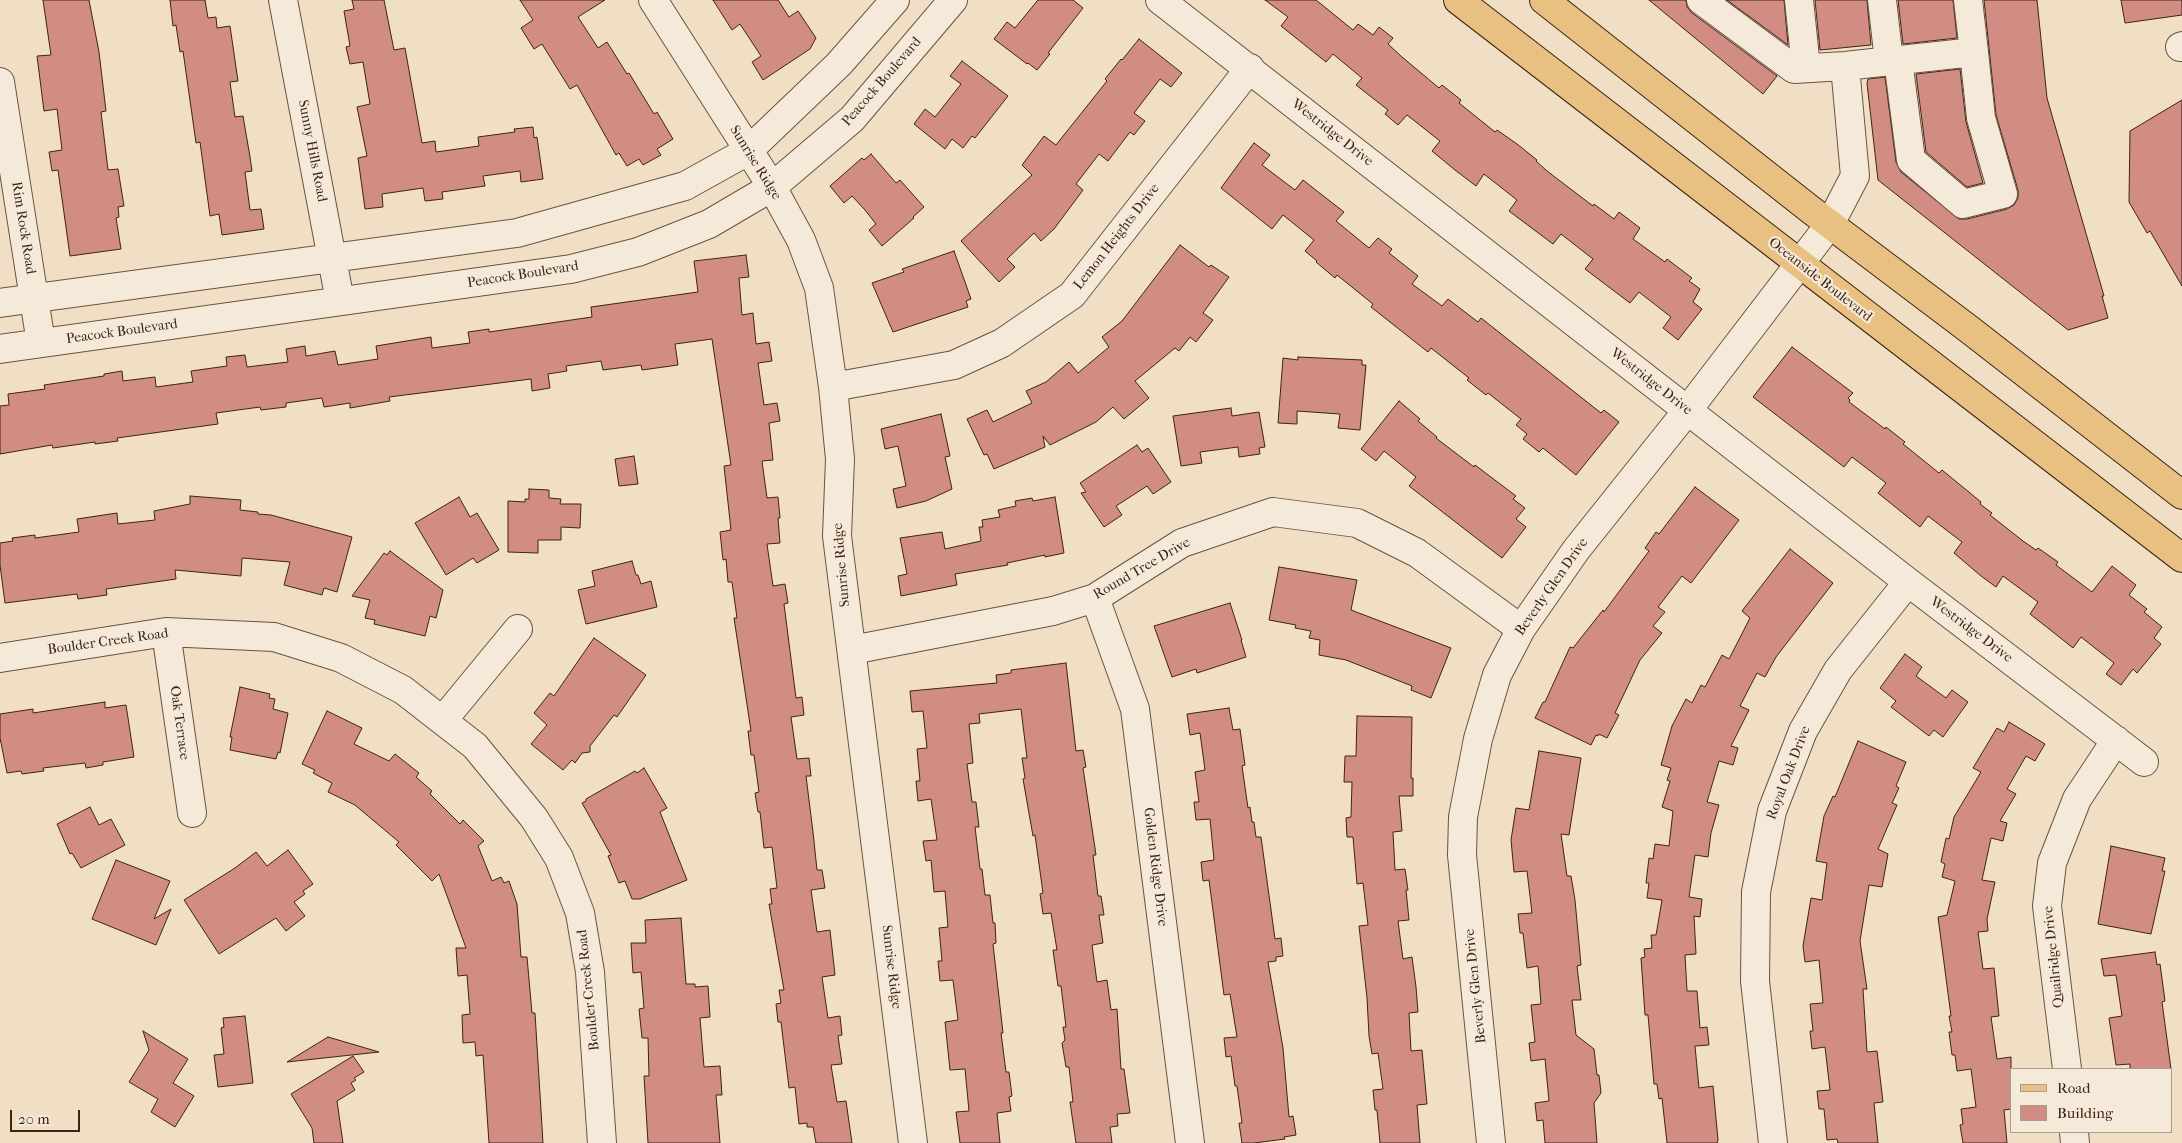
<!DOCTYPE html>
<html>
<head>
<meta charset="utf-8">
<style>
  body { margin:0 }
  #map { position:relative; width:2182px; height:1143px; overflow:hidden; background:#f0dfc4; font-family:"IM FELL French Canon",serif }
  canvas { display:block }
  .legend { position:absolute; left:2010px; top:1068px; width:162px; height:65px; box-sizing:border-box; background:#f5ead9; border:1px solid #ac9a8a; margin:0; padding:6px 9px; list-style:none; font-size:15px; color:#3f2313 }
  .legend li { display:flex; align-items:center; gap:10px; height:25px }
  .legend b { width:25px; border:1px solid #ac9a8a }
  .scale { position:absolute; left:10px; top:1110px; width:70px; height:22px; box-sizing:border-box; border:2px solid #3f2313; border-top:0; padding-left:6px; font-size:15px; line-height:18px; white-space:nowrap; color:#3f2313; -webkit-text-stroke:4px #f5ead9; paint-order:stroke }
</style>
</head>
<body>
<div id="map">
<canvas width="2182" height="1143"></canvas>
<ul class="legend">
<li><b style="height:6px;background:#e8c082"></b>Road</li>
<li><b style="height:14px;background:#d18c83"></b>Building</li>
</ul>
<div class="scale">20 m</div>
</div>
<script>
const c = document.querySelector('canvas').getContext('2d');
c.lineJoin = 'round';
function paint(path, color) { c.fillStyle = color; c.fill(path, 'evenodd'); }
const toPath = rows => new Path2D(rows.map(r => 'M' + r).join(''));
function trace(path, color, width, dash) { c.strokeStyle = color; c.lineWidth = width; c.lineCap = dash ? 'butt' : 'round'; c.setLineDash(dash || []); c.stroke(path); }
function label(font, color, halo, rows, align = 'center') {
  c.font = font + ' "IM FELL French Canon",serif'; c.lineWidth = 4.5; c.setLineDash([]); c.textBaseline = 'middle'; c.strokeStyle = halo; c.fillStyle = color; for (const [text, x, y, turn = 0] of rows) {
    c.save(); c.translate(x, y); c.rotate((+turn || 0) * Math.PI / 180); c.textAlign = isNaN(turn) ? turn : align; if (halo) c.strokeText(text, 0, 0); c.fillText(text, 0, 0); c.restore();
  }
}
const building = toPath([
  [43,0,89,0,99,52,106,111,101,112,108,170,118,169,124,206,118,207,119,217,116,218,121,249,70,256,58,170,52,171,49,152,62,150,57,109,44,111,37,56,51,55,43,0],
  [170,0,205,0,208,18,216,17,217,28,230,26,238,81,230,82,235,117,243,116,250,157,252,171,245,172,250,210,261,209,264,229,222,235,219,214,210,216,200,142,196,143,183,51,180,52,176,25,173,26,170,0],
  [352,0,384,0,394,50,405,48,422,143,435,141,436,152,479,146,478,137,515,132,514,129,533,127,534,138,537,137,543,179,521,182,520,171,483,176,485,186,442,192,443,199,425,201,423,188,382,194,383,207,365,209,358,158,367,156,357,107,370,104,363,62,350,64,346,47,350,46,344,11,354,9,352,0],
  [520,0,605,0,578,17,598,48,607,42,627,74,629,73,654,114,657,112,673,139,657,149,661,155,643,165,639,159,627,166,619,153,616,155,577,85,570,89,542,44,534,49,521,28,533,20,520,0],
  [713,0,778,0,789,17,798,11,816,38,810,49,763,80,752,62,761,56,740,24,732,30,713,0],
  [1038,0,1073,0,1083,8,1048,53,1050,54,1037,70,1028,63,1027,64,994,39,1007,22,1015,28,1038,0],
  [1265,0,1316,0,1353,30,1358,24,1373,35,1379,27,1393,38,1388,44,1402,57,1439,88,1442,85,1461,100,1459,103,1495,132,1497,130,1517,144,1537,160,1536,161,1547,171,1593,206,1594,204,1614,219,1619,212,1640,228,1633,239,1665,262,1667,259,1692,278,1689,281,1700,289,1693,302,1702,309,1678,340,1663,328,1671,317,1639,292,1630,303,1585,269,1593,259,1561,234,1553,244,1509,211,1517,200,1484,174,1476,186,1455,170,1432,151,1440,141,1407,115,1398,125,1385,114,1388,110,1356,85,1362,78,1333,54,1326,62,1281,26,1288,17,1265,0],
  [1649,0,1686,0,1687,7,1692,13,1777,76,1763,94,1649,0],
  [1727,0,1784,0,1788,45,1727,0],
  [1815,0,1867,0,1871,45,1820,50,1815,0],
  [1898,0,1953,0,1957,38,1903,44,1898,0],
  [1984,0,2037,0,2047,98,2104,296,2102,296,2108,318,2068,330,1878,180,1867,83,1868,79,1885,77,1896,162,1901,172,1959,219,1967,219,2007,209,2014,205,2018,198,2018,190,1996,115,1984,0],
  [2121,0,2182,0,2182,15,2125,23,2121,0],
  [1139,39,1182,73,1171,87,1160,79,1134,113,1145,121,1134,135,1130,132,1108,161,1099,154,1076,184,1083,190,1054,229,1041,241,1034,233,1007,259,1015,267,999,282,961,241,1032,175,1022,165,1044,136,1056,145,1107,81,1105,79,1121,59,1122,60,1139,39],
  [962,61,1008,96,975,138,972,136,963,148,952,139,945,149,914,124,925,109,935,117,961,84,950,76,962,61],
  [1960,69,1966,122,1983,183,1967,187,1926,152,1916,74,1960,69],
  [2182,100,2182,286,2150,231,2147,233,2129,202,2130,131,2182,100],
  [1254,143,1270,155,1262,165,1295,190,1303,180,1317,191,1344,212,1336,221,1369,248,1378,238,1392,249,1389,253,1418,276,1412,284,1442,306,1448,299,1478,322,1481,318,1601,413,1604,410,1619,422,1576,475,1543,448,1539,452,1523,439,1527,434,1516,425,1521,419,1488,393,1486,395,1467,380,1469,378,1431,348,1428,352,1371,307,1373,304,1337,275,1335,278,1316,262,1317,261,1305,251,1314,240,1283,215,1272,229,1221,188,1254,143],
  [871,154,896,183,900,180,924,207,913,217,914,218,882,246,869,230,876,224,865,210,852,196,844,203,830,186,862,158,864,160,871,154],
  [1180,245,1209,267,1211,265,1229,277,1203,313,1213,320,1196,342,1190,337,1179,351,1175,348,1135,381,1149,398,1124,419,1113,407,1096,422,1050,445,1043,436,1045,447,994,469,987,454,984,455,967,419,987,410,993,422,1032,403,1026,391,1046,382,1069,362,1078,373,1109,347,1102,337,1122,321,1180,245],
  [954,251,971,299,966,301,968,307,893,332,872,283,904,272,902,269,954,251],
  [746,255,749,277,739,278,742,315,753,313,756,344,769,342,772,361,758,363,764,405,777,403,780,421,769,423,773,460,762,461,767,498,778,497,780,518,778,518,780,543,767,544,773,586,785,584,788,603,784,604,796,698,802,697,804,715,791,717,797,759,809,758,811,776,806,776,813,832,817,870,822,870,825,888,811,890,817,932,830,930,835,975,822,977,828,1018,840,1016,842,1035,838,1036,842,1064,831,1065,837,1102,846,1101,852,1143,816,1143,813,1127,807,1127,807,1123,799,1124,795,1087,789,1088,781,1022,778,1022,776,1004,781,1003,779,990,784,990,769,904,772,904,770,889,777,888,772,847,764,848,760,812,758,812,755,793,759,792,754,755,751,755,748,731,751,731,734,618,737,618,732,582,728,582,726,559,723,560,720,532,731,530,724,466,731,465,712,339,675,344,678,365,642,370,641,365,603,370,601,361,566,366,567,371,548,374,550,388,532,391,531,379,389,397,390,401,350,408,350,403,324,407,322,398,286,403,286,407,261,410,260,407,216,413,218,424,117,438,118,441,95,444,95,442,53,448,52,445,0,454,0,406,9,405,8,394,45,389,44,385,104,376,104,374,122,371,123,381,155,377,156,387,193,382,191,371,227,366,226,357,245,355,247,367,288,362,286,349,305,346,306,356,335,351,338,365,378,359,376,346,431,337,432,348,470,343,468,332,489,329,489,332,592,317,591,307,698,292,694,261,746,255],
  [1792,347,1853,393,1848,398,1850,400,1849,402,1885,429,1886,427,1905,442,1903,444,1939,473,1942,470,1981,502,1980,504,1992,513,1990,515,2023,541,2036,550,2038,548,2058,562,2056,565,2092,592,2112,566,2136,585,2129,595,2147,609,2144,612,2162,627,2154,638,2161,644,2137,673,2133,669,2121,685,2106,674,2114,663,2081,637,2073,648,2058,636,2030,614,2038,602,2003,576,1996,587,1981,576,1954,553,1962,542,1928,516,1920,527,1878,493,1886,483,1852,457,1844,467,1753,397,1792,347],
  [1298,357,1362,360,1362,365,1366,365,1360,430,1338,428,1340,414,1297,411,1297,424,1278,423,1283,358,1298,360,1298,357],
  [1399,401,1420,419,1418,421,1437,437,1436,438,1474,467,1475,465,1516,496,1513,499,1525,508,1516,519,1526,527,1502,558,1409,486,1416,477,1384,451,1376,461,1361,449,1399,401],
  [1231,408,1232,416,1259,412,1265,447,1259,448,1260,454,1239,457,1238,447,1200,452,1202,463,1181,466,1173,416,1231,408],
  [941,414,950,456,945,457,952,489,926,501,897,508,893,489,906,486,898,446,885,449,881,429,941,414],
  [1137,445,1142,452,1148,448,1171,482,1153,494,1147,486,1116,506,1122,515,1104,527,1081,493,1086,492,1080,483,1137,445],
  [634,456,638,484,619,486,615,459,634,456],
  [1695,487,1739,520,1691,583,1682,576,1658,607,1665,612,1653,626,1662,633,1640,660,1615,713,1619,715,1607,738,1599,734,1598,736,1596,735,1591,745,1535,718,1543,702,1545,702,1570,647,1573,648,1603,610,1604,612,1649,551,1645,548,1656,532,1659,534,1695,487],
  [529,489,549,490,549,498,561,499,560,504,581,504,580,528,561,527,561,540,538,540,538,553,508,552,508,501,525,502,525,499,529,499,529,489],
  [190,496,241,500,240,510,258,512,258,514,271,515,352,537,337,592,324,588,322,595,284,585,290,562,242,558,241,576,175,570,176,579,106,589,107,595,78,599,77,594,5,603,0,565,0,543,13,541,12,538,35,535,35,538,79,532,77,519,117,513,118,524,155,520,154,511,190,504,190,496],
  [459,497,470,517,477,513,499,550,477,563,473,558,446,575,415,523,459,497],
  [1055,497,1064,553,1045,557,1045,555,1007,563,1008,565,955,574,957,585,901,596,898,576,907,574,900,538,942,532,945,549,981,541,979,527,983,527,982,520,1000,517,998,510,1016,506,1015,501,1032,498,1033,501,1055,497],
  [1790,549,1833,583,1776,657,1765,677,1757,673,1740,706,1749,710,1731,746,1738,748,1733,765,1719,761,1707,802,1719,805,1711,833,1708,857,1695,855,1689,897,1702,899,1700,917,1694,916,1696,954,1685,955,1687,991,1697,991,1700,1028,1707,1027,1709,1045,1695,1046,1699,1088,1713,1086,1718,1140,1717,1143,1667,1143,1662,1098,1659,1099,1657,1084,1654,1084,1648,1015,1645,1015,1641,958,1645,957,1644,949,1652,948,1651,935,1656,935,1662,900,1647,898,1649,883,1646,883,1649,858,1653,859,1655,844,1669,846,1673,811,1662,807,1670,781,1667,780,1671,768,1661,765,1672,726,1686,699,1692,703,1701,685,1705,687,1722,655,1729,659,1750,618,1742,611,1790,549],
  [390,551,443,590,436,618,430,616,425,636,374,624,375,620,365,618,370,600,352,596,384,553,387,555,390,551],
  [632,561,636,575,638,575,641,584,651,581,657,607,586,624,578,590,595,586,592,571,632,561],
  [1279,567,1357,580,1351,610,1451,648,1431,698,1411,690,1412,686,1346,660,1319,655,1320,640,1309,638,1311,631,1295,628,1296,625,1269,620,1279,567],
  [1230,603,1242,640,1241,640,1246,657,1197,673,1196,669,1172,677,1154,626,1230,603],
  [594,638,646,675,617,717,614,715,590,746,590,752,582,753,575,763,572,760,563,770,531,744,547,725,534,713,550,693,554,696,594,638],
  [1905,654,1922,667,1916,676,1946,698,1952,690,1968,702,1943,737,1934,730,1929,736,1891,707,1896,701,1880,688,1905,654],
  [1066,663,1076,751,1083,750,1086,767,1083,768,1096,855,1093,855,1098,896,1101,896,1104,915,1099,915,1103,943,1092,945,1097,982,1107,980,1111,1010,1117,1009,1121,1069,1124,1069,1130,1113,1117,1114,1118,1126,1110,1127,1112,1143,1076,1143,1070,1102,1073,1102,1069,1067,1066,1067,1062,1043,1065,1040,1063,1027,1066,1027,1061,986,1058,986,1053,950,1057,950,1051,913,1043,914,1040,894,1043,893,1035,835,1033,836,1023,779,1025,778,1022,758,1027,758,1021,709,979,714,980,723,969,724,973,763,967,764,972,802,976,802,979,827,975,827,980,869,982,869,985,895,990,895,993,923,995,923,996,943,993,944,1003,1033,1001,1033,1006,1072,1009,1072,1012,1096,1009,1097,1011,1111,997,1113,1000,1143,960,1143,956,1112,969,1111,965,1069,950,1070,945,1022,958,1020,953,980,940,981,938,961,942,961,939,928,948,927,945,891,934,892,931,860,926,861,923,841,937,840,931,799,918,801,916,781,920,781,917,749,927,748,923,711,912,712,910,691,997,683,996,675,1011,673,1011,670,1066,663],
  [240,687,270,694,269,698,275,699,273,709,288,713,280,753,278,752,276,759,230,750,232,737,230,737,240,687],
  [105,702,105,708,126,705,134,757,103,762,103,765,86,768,85,763,43,768,44,771,22,774,21,771,7,773,0,738,0,714,33,709,33,713,105,702],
  [1229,708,1233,730,1240,729,1245,765,1242,766,1248,808,1250,807,1252,822,1254,822,1256,837,1261,837,1275,939,1281,938,1283,956,1276,957,1276,961,1268,962,1283,1048,1289,1117,1293,1116,1296,1135,1284,1137,1285,1139,1254,1143,1242,1143,1239,1123,1242,1123,1237,1086,1235,1086,1231,1056,1226,1057,1224,1038,1237,1037,1230,994,1224,995,1209,880,1203,881,1201,862,1214,860,1210,819,1196,820,1194,802,1199,802,1195,772,1205,770,1200,733,1190,735,1187,714,1229,708],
  [327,711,362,728,354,744,389,761,395,754,419,773,416,777,432,791,430,794,460,824,463,820,484,841,478,846,492,881,501,877,504,883,509,881,517,904,521,957,527,957,532,1013,535,1013,543,1143,489,1143,483,1055,476,1056,475,1042,463,1043,462,1015,470,1014,467,975,458,976,456,948,466,948,439,874,432,881,396,845,399,842,355,805,328,792,332,783,313,773,315,770,302,764,327,711],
  [1357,716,1412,717,1411,778,1413,778,1413,796,1399,796,1402,831,1393,832,1395,870,1405,869,1408,890,1406,890,1409,920,1398,921,1403,959,1412,957,1416,987,1418,1012,1409,1013,1411,1051,1422,1050,1427,1104,1417,1105,1420,1143,1380,1143,1377,1110,1375,1110,1373,1090,1383,1089,1378,1053,1372,1054,1369,1036,1367,998,1359,926,1368,925,1363,883,1357,884,1353,837,1347,837,1346,818,1351,817,1352,782,1344,782,1345,756,1356,756,1357,716],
  [2009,722,2045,744,2035,761,2026,756,2007,789,2016,794,2000,821,2007,823,2003,841,1991,838,1982,880,1995,882,1987,919,1988,931,1978,932,1983,969,1994,968,1999,1016,1991,1017,1997,1059,2011,1057,2011,1109,2004,1110,2007,1143,1963,1143,1960,1125,1963,1124,1961,1109,1976,1107,1971,1069,1957,1071,1955,1055,1952,1055,1949,1032,1952,1032,1949,1016,1951,1016,1938,917,1947,915,1955,881,1942,877,1945,864,1941,862,1946,838,1949,839,1954,817,1981,772,1973,768,1997,728,2004,732,2009,722],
  [1858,741,1906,762,1896,786,1899,788,1892,803,1897,805,1878,849,1888,854,1882,887,1869,885,1860,941,1867,989,1863,989,1867,1052,1877,1051,1883,1102,1874,1103,1878,1143,1838,1143,1837,1139,1827,1140,1824,1109,1819,1109,1817,1091,1830,1090,1825,1047,1812,1049,1810,1031,1813,1031,1810,1004,1823,1003,1819,960,1805,962,1803,946,1811,898,1822,900,1827,863,1816,861,1824,816,1833,796,1835,797,1858,741],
  [1539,751,1581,758,1569,835,1561,834,1567,876,1571,876,1575,900,1581,965,1577,966,1581,1000,1572,1000,1576,1035,1594,1049,1597,1075,1599,1075,1601,1093,1594,1103,1597,1143,1545,1143,1543,1120,1537,1121,1535,1103,1549,1101,1545,1059,1531,1061,1529,1043,1535,1042,1531,1005,1541,1004,1538,966,1527,968,1523,933,1520,933,1518,914,1532,913,1527,871,1514,872,1511,840,1516,808,1529,810,1539,751],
  [644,768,667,808,660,812,687,880,640,899,632,899,625,881,619,883,608,856,611,855,582,803,586,801,586,799,635,771,637,773,644,768],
  [90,807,99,825,111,819,125,845,81,868,72,853,70,854,57,824,90,807],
  [2111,846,2165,858,2162,871,2165,871,2151,934,2098,924,2111,846],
  [288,850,313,884,303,891,305,894,294,902,305,916,286,931,276,918,219,954,184,900,235,868,256,852,267,866,288,850],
  [116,860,170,881,154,919,171,909,156,945,92,919,116,860],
  [681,918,686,984,695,984,695,987,708,986,710,1017,700,1018,704,1067,720,1066,722,1095,716,1095,720,1143,648,1143,644,1076,649,1076,648,1038,642,1038,639,1009,644,1008,641,972,633,973,631,943,646,943,645,920,681,918],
  [2155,952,2157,965,2160,964,2165,1001,2162,1002,2171,1069,2130,1069,2130,1064,2116,1065,2109,1018,2122,1016,2116,975,2104,976,2101,959,2155,952],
  [245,1016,253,1083,218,1087,214,1055,224,1054,221,1028,224,1027,223,1018,245,1016],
  [143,1031,188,1059,173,1083,194,1096,175,1127,151,1112,158,1099,129,1082,149,1050,143,1031],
  [328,1037,379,1052,287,1062,328,1037],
  [353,1056,364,1072,354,1078,356,1080,351,1083,355,1090,337,1101,343,1143,314,1143,312,1128,291,1094,353,1056]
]);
paint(building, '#d18c83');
trace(building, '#3f2313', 1);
const minor = toPath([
  [283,0,340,301],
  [653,0,772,187,801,240,819,288,833,387,840,459,837,536,913,1143],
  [1160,0,1908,582,2144,762],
  [1701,0,1794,69,1845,66,1974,52,1968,0],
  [1799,0,1806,68],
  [1882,0,1889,61],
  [2180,47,2182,46],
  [1898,60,1911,160,1963,204,2003,194,1981,118,1974,52],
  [0,82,41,343],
  [0,303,517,233,685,186,748,151,839,64,895,0],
  [0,349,571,269,638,252,709,224,772,187,852,119,953,0],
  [833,387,954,365,1002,343,1072,295,1250,68],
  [1095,598,1135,709,1190,1143],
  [166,632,192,813],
  [852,650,1053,611,1095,598,1182,543,1273,512,1357,523,1417,553,1521,629],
  [0,658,166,632,274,637,341,658,403,690,475,746,534,818,559,858,580,913,590,972,602,1143],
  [443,720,518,629],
  [2067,1069,2047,906,2052,863,2077,799,2116,740],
  [2074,1132,2075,1143],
  [1491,1143,1462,855,1463,817,1478,739,1497,675,1521,629,1576,550,1687,411,1830,224,1855,176,1845,66],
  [1773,1143,1755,981,1756,892,1772,811,1803,731,1838,670,1908,582]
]);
const major = toPath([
  [1458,0,2182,558],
  [1544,0,1811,210,1970,330,2182,495]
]);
trace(minor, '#6b523f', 30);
trace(major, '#3f2313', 30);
trace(minor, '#f5ead9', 28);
trace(major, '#e8c082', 28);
label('14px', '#3f2313', '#f5ead9', [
  ["Peacock Boulevard",882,82,-49],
  ["Westridge Drive",1332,133,38],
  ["Sunny Hills Road",312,151,79],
  ["Sunrise Ridge",755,163,58],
  ["Rim Rock Road",23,228,81],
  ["Lemon Heights Drive",1117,237,-52],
  ["Peacock Boulevard",523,275,-9],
  ["Oceanside Boulevard",1820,280,38],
  ["Peacock Boulevard",122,332,-8],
  ["Westridge Drive",1651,382,38],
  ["Sunrise Ridge",842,565,-95],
  ["Round Tree Drive",1142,569,-30],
  ["Beverly Glen Drive",1552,587,-55],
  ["Westridge Drive",1971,630,37],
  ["Boulder Creek Road",108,642,-8],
  ["Oak Terrace",179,723,82],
  ["Royal Oak Drive",1789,773,-69],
  ["Golden Ridge Drive",1155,867,83],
  ["Quailridge Drive",2054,957,-96],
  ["Sunrise Ridge",891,967,83],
  ["Beverly Glen Drive",1476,986,-96],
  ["Boulder Creek Road",589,990,-96]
]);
</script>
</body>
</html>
